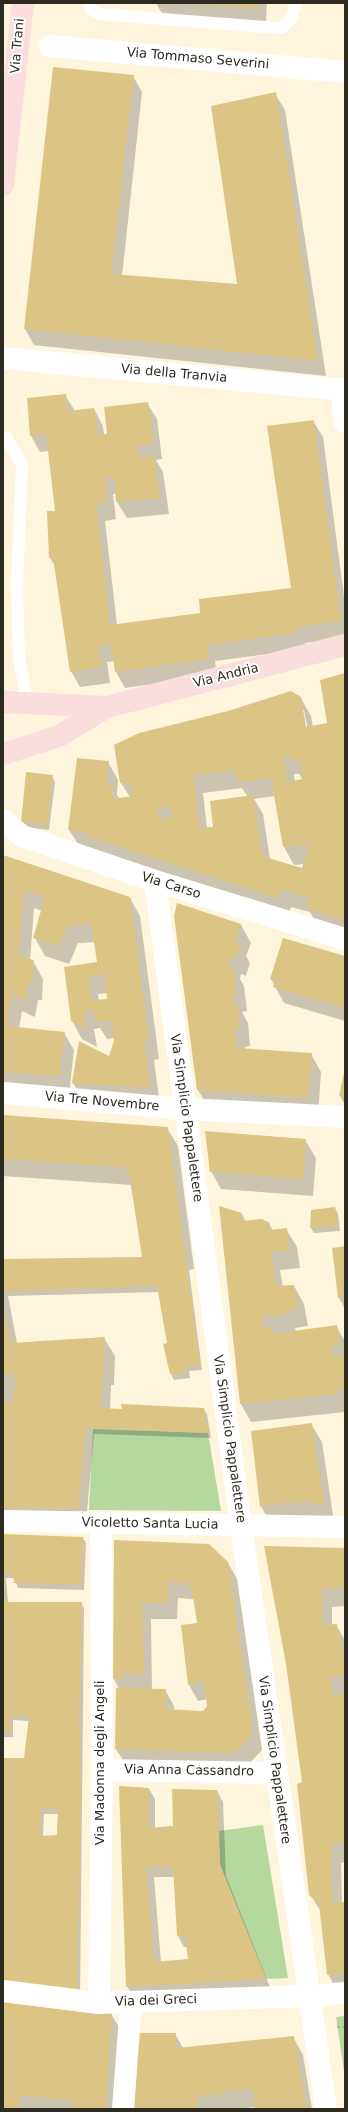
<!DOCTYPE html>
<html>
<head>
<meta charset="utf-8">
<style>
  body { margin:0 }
  #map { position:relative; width:348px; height:2112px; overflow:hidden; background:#fef5dc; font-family:"DejaVu Sans",sans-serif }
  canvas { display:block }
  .frame { position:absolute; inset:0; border:4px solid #2d2a20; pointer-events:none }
</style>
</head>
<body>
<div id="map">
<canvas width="348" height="2112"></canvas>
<div class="frame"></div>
</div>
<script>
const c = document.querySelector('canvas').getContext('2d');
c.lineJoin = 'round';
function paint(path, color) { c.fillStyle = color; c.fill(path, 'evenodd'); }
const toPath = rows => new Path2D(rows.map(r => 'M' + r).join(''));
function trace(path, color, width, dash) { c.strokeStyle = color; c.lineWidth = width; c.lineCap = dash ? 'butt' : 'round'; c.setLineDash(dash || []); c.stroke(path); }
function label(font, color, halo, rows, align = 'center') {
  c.font = font + ' "DejaVu Sans",sans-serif'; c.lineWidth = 4; c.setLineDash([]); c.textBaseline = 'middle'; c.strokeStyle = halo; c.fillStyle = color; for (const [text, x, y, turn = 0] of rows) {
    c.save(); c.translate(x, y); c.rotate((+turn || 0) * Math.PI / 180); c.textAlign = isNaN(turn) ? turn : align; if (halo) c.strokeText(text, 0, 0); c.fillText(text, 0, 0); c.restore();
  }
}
paint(toPath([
  [93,1429,208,1433,221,1511,89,1510],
  [263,1825,288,1978,266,1979,220,1865,219,1831],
  [345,2016,345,2078,336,2017]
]), '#b5d89e');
paint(toPath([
  [156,3,267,3,266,22,164,17],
  [133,76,142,92,122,276,238,286,275,94,285,110,326,376,34,345,25,329],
  [65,395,75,411,94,409,103,426,104,435,108,435,147,403,157,419,162,459,156,460,163,472,169,514,127,518,117,502,117,494,113,494,116,519,105,521,117,625,201,614,292,588,313,421,323,437,345,604,345,638,305,643,306,649,215,661,217,675,125,688,116,672,115,661,107,662,110,683,80,687,71,671,55,563,53,563,50,558,56,516,49,451,40,452,31,436,28,399],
  [345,674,345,935,318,926,310,912,291,907,288,915,97,854,94,849,80,847,69,830,108,762,118,780,117,795,120,799,130,797,121,783,300,697,311,716,313,727,328,724],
  [302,710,304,710,308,731,306,732],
  [294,774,299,774,303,780,295,782],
  [242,788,247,796,214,827,207,828,203,793],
  [275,796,284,847,294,865,304,864,302,869,270,859,263,814,254,799],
  [52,776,55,782,49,830,25,827,22,822],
  [3,856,130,898,140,916,159,1059,154,1060,160,1105,84,1101,73,1083,110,1058,115,1038,107,1039,100,1028,94,1029,97,1047,82,1039,72,1021,65,968,98,963,95,942,78,943,69,964,45,956,35,938,42,911,34,908,30,960,33,961,43,979,42,1000,38,1000,35,1017,22,1011,19,1028,64,1033,74,1050,69,1094,3,1089],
  [107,993,108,1000,99,1001,98,994],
  [178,905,241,925,251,943,246,956,250,963,246,976,241,974,240,979,244,986,247,1011,242,1012,248,1023,250,1046,245,1047,245,1050,311,1054,321,1072,318,1115,209,1108,198,1090],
  [345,957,345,1021,284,1003,271,979],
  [345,1073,345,1105,340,1096],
  [3,1116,167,1128,178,1146,194,1269,189,1270,202,1370,189,1371,190,1378,174,1380,171,1374,164,1345,168,1344,159,1292,8,1296,17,1343,104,1338,115,1356,114,1385,111,1385,110,1409,203,1409,207,1414,211,1438,94,1434,86,1523,3,1523,3,1260,143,1258,132,1185,3,1176],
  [305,1140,316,1158,313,1196,221,1189,211,1171],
  [220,1207,242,1214,246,1222,269,1223,273,1231,286,1229,297,1247,300,1268,280,1270,283,1287,294,1286,304,1304,308,1326,295,1328,296,1332,336,1326,345,1341,345,1412,251,1422,241,1404],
  [335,1208,338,1214,340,1231,314,1233,311,1228,312,1211],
  [345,1247,345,1309,339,1298],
  [311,1424,322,1442,334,1522,271,1524,261,1506],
  [3,1536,83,1538,86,1543,84,1590,18,1588,14,1578,6,1578,8,1603,81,1603,84,1608,80,1999,3,1759,25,1759,29,1721,13,1720,13,1737,3,1737],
  [44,1814,58,1814,57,1836,43,1837],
  [115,1541,228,1563,237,1579,262,1750,244,1769,126,1765,116,1749,119,1689,114,1679],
  [178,1598,194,1599,198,1624,189,1685,198,1701,207,1699,208,1706,203,1712,174,1711,174,1706,165,1690,152,1690,151,1619,177,1619],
  [265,1547,345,1549,345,1606,332,1607,332,1625,336,1625,345,1640,345,1862,341,1863,342,1903,345,1903,345,1992,338,1992,328,1974,321,1912,310,1894,303,1783,287,1664],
  [120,1787,149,1789,155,1799,155,1829,174,1827,217,1791,223,1802,226,1876,271,1990,137,2003,127,1986],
  [154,1877,175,1877,178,1936,184,1947,187,1947,190,1960,161,1962],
  [111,2014,122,2032,118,2109,3,2109],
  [175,2034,183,2048,293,2037,303,2055,312,2109,256,2109,256,2107,232,2109,133,2109]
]), '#0003');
paint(toPath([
  [182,3,259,3,259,8],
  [53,67,134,75,111,274,237,284,211,106,276,92,318,361,24,329],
  [66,394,68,411,94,408,98,435,107,434,104,407,148,402,154,443,137,446,138,458,154,455,160,498,116,502,114,477,105,478,107,503,96,505,110,625,200,613,199,599,291,588,267,426,314,420,341,621,297,627,297,633,207,645,209,659,115,672,111,644,99,646,101,667,70,672,53,558,49,558,47,511,55,511,46,433,30,436,27,398],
  [345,673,345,921,306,908,309,898,281,889,277,898,86,836,87,832,68,830,77,758,109,761,106,785,113,786,113,799,132,796,131,782,120,783,114,745,139,733,228,711,291,691,301,697,306,727,327,723,320,680],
  [284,756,291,756,292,762,301,761,302,779,287,782],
  [235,770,238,782,271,778,283,847,309,845,302,868,262,856,253,795,210,801,213,827,200,828,193,776],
  [171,807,173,817,158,819,157,809],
  [26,772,53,775,47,825,21,822],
  [3,855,130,897,149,1042,144,1042,150,1088,72,1083,79,1041,109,1056,114,1041,111,1020,96,1022,94,1010,84,1011,87,1030,71,1021,64,967,97,962,91,923,68,925,59,946,33,938,45,897,24,891,18,956,34,960,32,982,28,982,25,1000,12,994,7,1026,65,1032,62,1055,59,1076,3,1072],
  [104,974,107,999,94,1000,94,997,91,997,88,977],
  [177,903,241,924,235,943,241,944,236,958,231,957,228,968,234,967,237,993,232,994,233,1004,238,1004,240,1028,235,1029,237,1048,312,1053,308,1098,197,1090,174,916],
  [283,938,345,956,345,1008,273,987,275,980,270,979],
  [344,1072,345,1072,345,1097,339,1096],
  [3,1115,168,1127,200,1365,186,1366,187,1372,170,1374,163,1344,167,1343,157,1286,3,1291,3,1259,142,1257,129,1173,123,1167,3,1159],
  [205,1131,306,1139,303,1179,210,1172],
  [219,1206,242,1213,243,1221,261,1219,269,1222,270,1230,287,1228,290,1250,271,1252,276,1286,294,1285,298,1309,286,1310,287,1314,263,1317,262,1329,272,1328,272,1334,337,1325,340,1345,330,1346,333,1356,342,1355,345,1367,345,1387,338,1387,339,1394,240,1404],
  [335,1207,338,1225,310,1228,311,1210],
  [345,1246,345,1297,338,1298,332,1248],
  [3,1306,11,1343,105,1337,101,1408,122,1409,121,1404,204,1408,208,1433,86,1428,78,1509,3,1507,3,1404,12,1403,13,1389,17,1389,14,1374,3,1374],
  [312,1423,324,1504,313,1505,312,1501,294,1504,294,1501,260,1507,251,1431],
  [3,1534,83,1537,81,1584,14,1583,13,1573,3,1573],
  [114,1540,209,1544,228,1562,253,1734,235,1753,115,1749,116,1688,166,1689,165,1709,203,1711,207,1706,204,1682,188,1685,181,1625,197,1623,192,1590,186,1583,169,1582,168,1603,142,1603,144,1674,122,1673,123,1680,113,1679],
  [264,1546,345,1548,345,1588,322,1589,322,1625,337,1624,343,1655,345,1655,345,1675,331,1677,333,1695,345,1694,345,1842,332,1845,332,1903,345,1902,345,1973,327,1975,319,1904,309,1895,297,1784,302,1782,286,1664],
  [3,1582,6,1602,82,1602,79,1718,81,1795,77,1994,3,1983,3,1758,24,1758,29,1716,11,1715,10,1732,3,1732],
  [41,1809,58,1809,57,1835,40,1836],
  [119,1786,149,1788,149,1828,173,1826,172,1789,217,1790,220,1865,266,1979,126,1987],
  [146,1867,173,1867,177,1936,185,1937,188,1959,154,1962],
  [3,1998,112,2013,106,2109,73,2109,73,2101,20,2095,18,2109,3,2109],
  [139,2033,176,2033,176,2048,294,2036,307,2109,255,2109,253,2089,222,2091,222,2095,199,2095,196,2109,132,2109]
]), '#dcc584');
trace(toPath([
  [337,2027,345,2027]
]), '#b8b19d', 2.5, [3, 2]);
trace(toPath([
  [89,3,90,8,99,14,277,28,282,28,291,19,296,3],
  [3,438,7,438,22,465,17,585,19,658,28,705]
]), '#fff', 12);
trace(toPath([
  [50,46,345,72],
  [3,358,345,390],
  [341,389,345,422],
  [3,820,22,836,155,881,345,939],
  [155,881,241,1526,326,2109],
  [3,1093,185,1109,345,1117],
  [3,1521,345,1527],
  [102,1770,276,1773],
  [3,1991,99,2003,310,1996,345,1993],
  [99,2003,102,1770,101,1523],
  [123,2109,131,2003]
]), '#fff', 22);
trace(toPath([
  [3,185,23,3],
  [3,702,107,707,345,645],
  [3,754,59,736,107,707]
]), '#fcddde', 22);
label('13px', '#2d2a20', '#fff', [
  ["Via Trani",18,46,-85],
  ["Via Tommaso Severini",198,59,5],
  ["Via della Tranvia",174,374,5],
  ["Via Andria",226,676,-14],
  ["Via Carso",171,886,17],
  ["Via Tre Novembre",102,1102,5],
  ["Via Simplicio Pappalettere",186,1118,82],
  ["Via Simplicio Pappalettere",229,1439,82],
  ["Vicoletto Santa Lucia",150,1524,1],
  ["Via Simplicio Pappalettere",274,1760,82],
  ["Via Madonna degli Angeli",101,1763,-90],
  ["Via Anna Cassandro",189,1771,1],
  ["Via dei Greci",156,2001,-2]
]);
</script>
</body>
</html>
